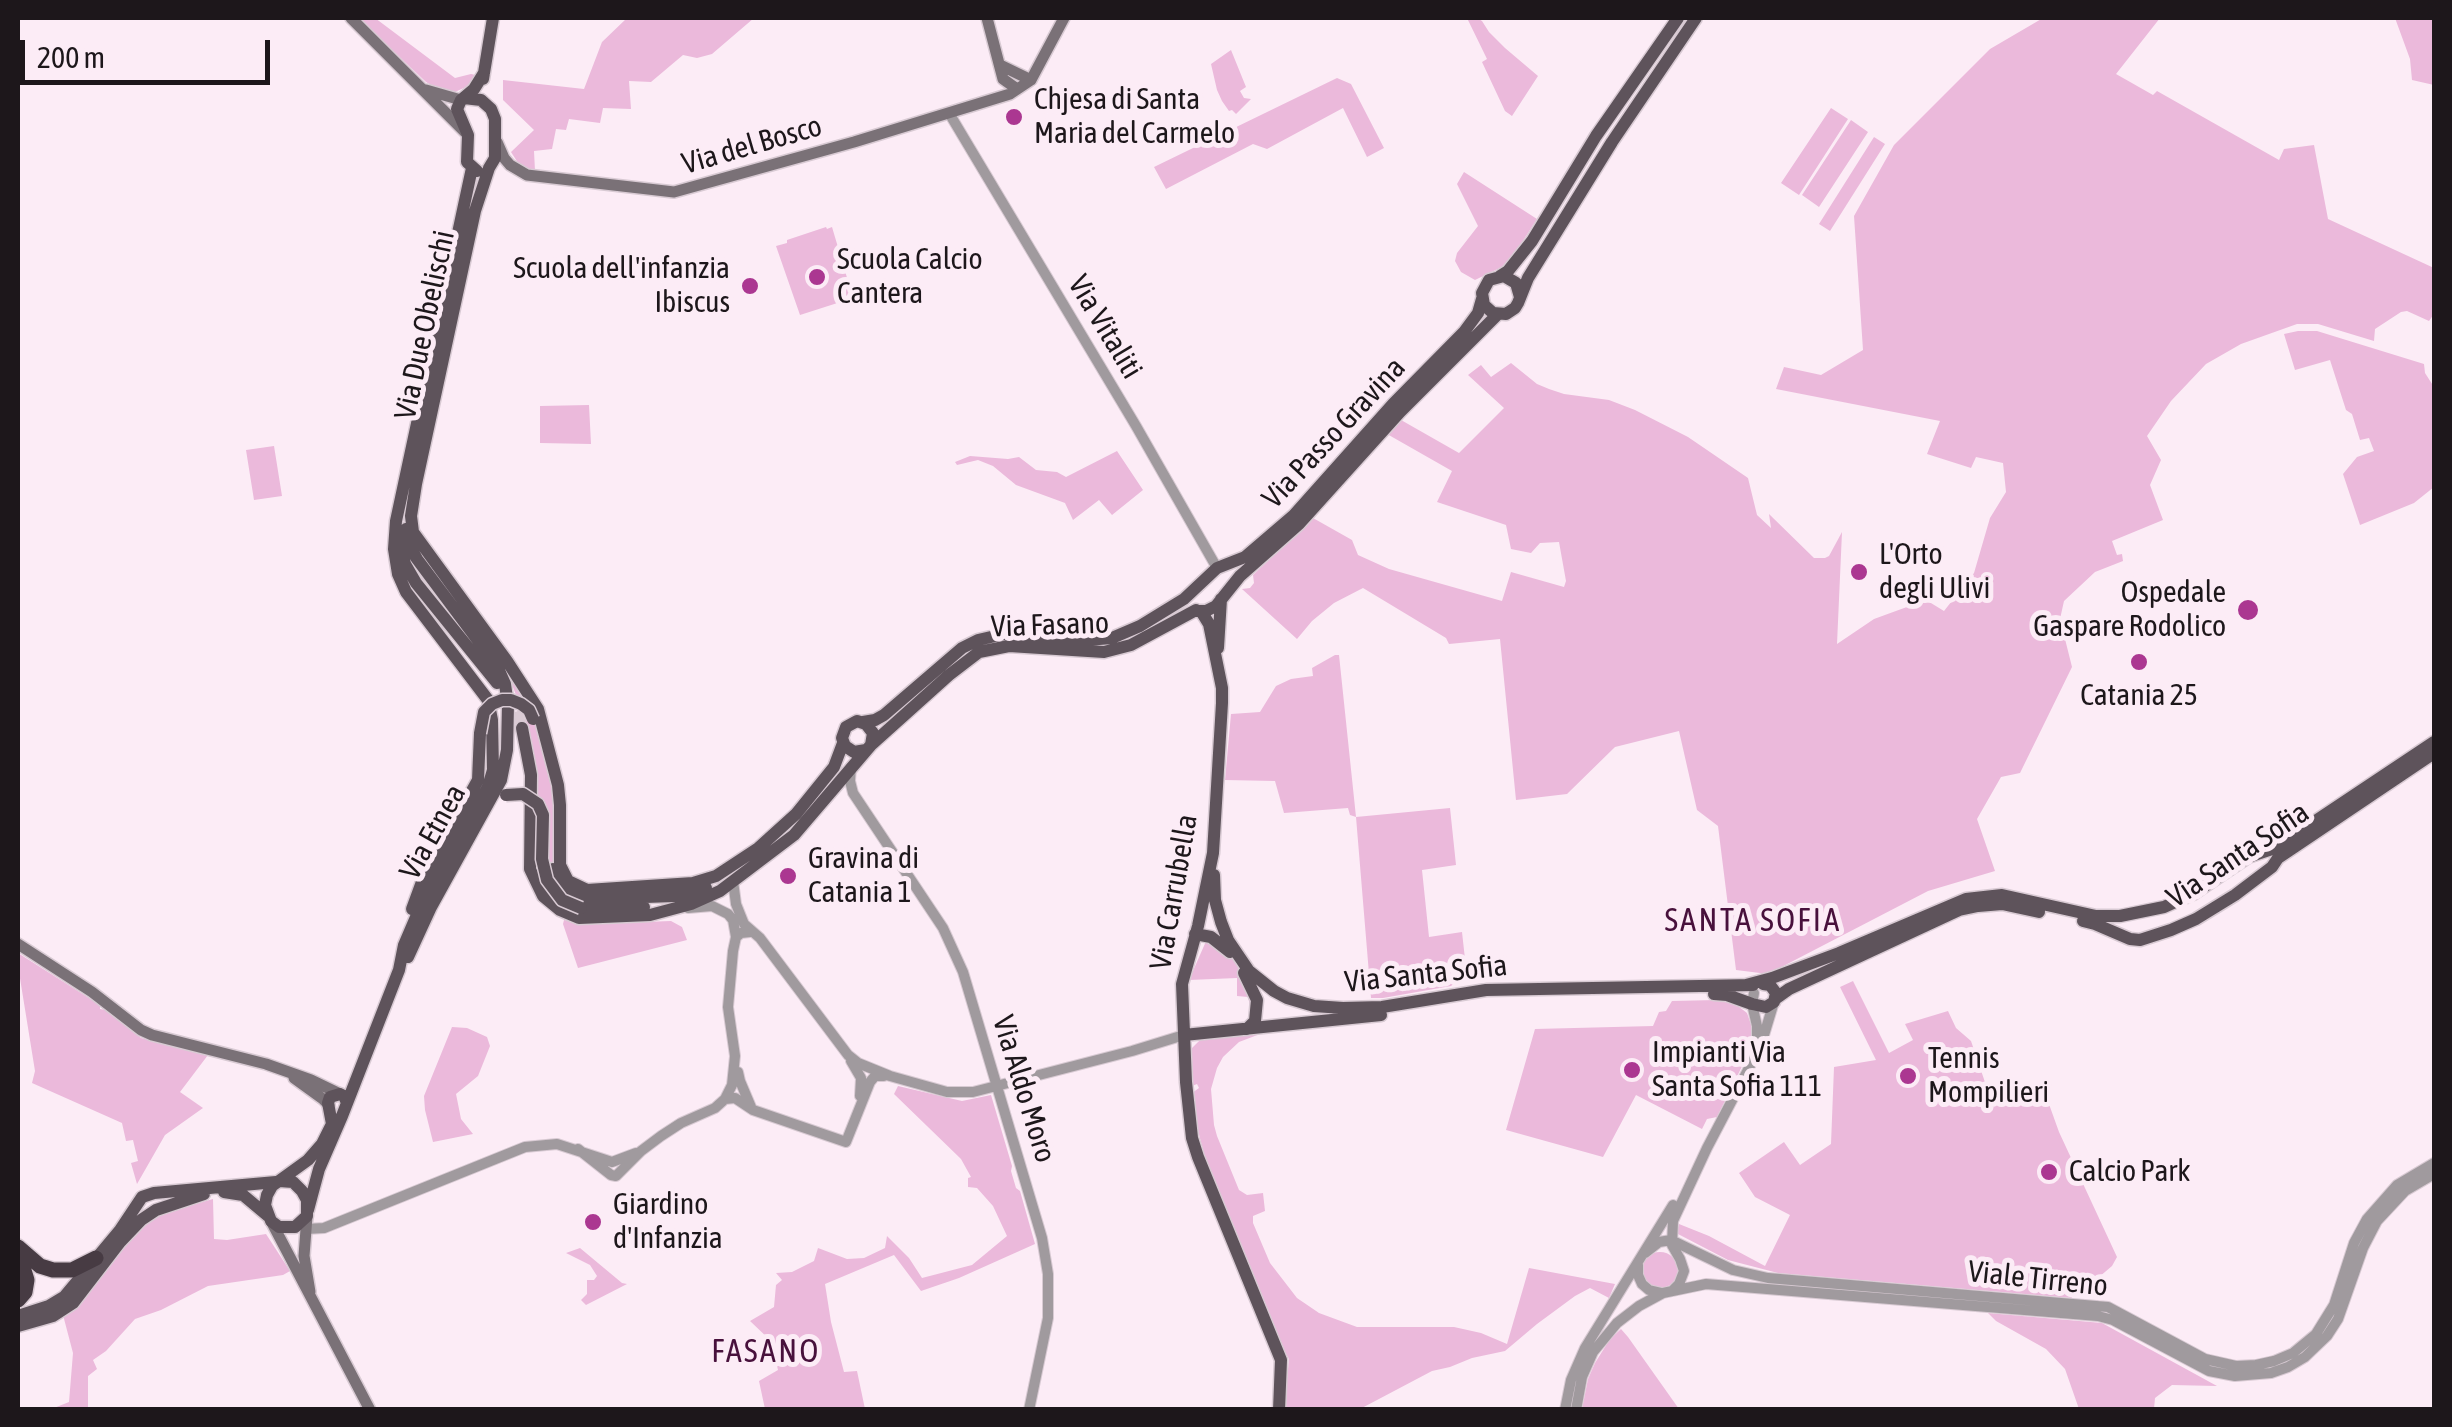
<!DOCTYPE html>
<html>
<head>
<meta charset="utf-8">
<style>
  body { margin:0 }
  #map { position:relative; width:2452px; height:1427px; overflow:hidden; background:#fcecf6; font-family:"Asap Condensed",sans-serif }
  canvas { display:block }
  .frame { position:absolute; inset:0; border:20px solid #1d171b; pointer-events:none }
  .scale { position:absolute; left:20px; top:40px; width:250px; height:45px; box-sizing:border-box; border:5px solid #1d171b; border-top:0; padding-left:12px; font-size:30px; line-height:35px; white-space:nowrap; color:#1d171b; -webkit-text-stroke:8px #fcecf6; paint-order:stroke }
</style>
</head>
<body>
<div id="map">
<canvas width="2452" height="1427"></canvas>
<div class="frame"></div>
<div class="scale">200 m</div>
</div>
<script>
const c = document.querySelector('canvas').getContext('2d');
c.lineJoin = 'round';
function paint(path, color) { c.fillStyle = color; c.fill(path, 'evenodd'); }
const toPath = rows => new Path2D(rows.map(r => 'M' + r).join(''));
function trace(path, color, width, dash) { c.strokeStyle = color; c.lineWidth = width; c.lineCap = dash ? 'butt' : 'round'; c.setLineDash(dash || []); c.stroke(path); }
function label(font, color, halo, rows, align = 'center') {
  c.font = font + ' "Asap Condensed",sans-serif'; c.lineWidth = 10; c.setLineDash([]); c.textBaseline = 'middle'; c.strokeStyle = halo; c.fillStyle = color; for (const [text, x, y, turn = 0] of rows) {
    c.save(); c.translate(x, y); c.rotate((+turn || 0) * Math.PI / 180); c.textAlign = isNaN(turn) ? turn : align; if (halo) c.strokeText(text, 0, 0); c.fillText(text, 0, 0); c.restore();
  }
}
paint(toPath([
  [358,18,375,18,455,78,471,74,476,75,474,79,466,87,455,92,444,92,438,89,426,82],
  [627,18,754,18,712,54,697,58,683,55,651,82,629,81,631,109,603,108,600,123,569,119,566,130,556,129,552,149,534,151,535,171,520,166,511,152,534,130,503,100,503,80,584,89,602,42],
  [1467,18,1477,18,1482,21,1489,32,1505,48,1538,76,1512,116,1505,111,1482,62,1487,59],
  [2043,18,2160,18,2116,74,2153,95,2157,91,2279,160,2284,149,2314,145,2328,219,2434,268,2434,314,2429,321,2407,311,2401,312,2375,329,2374,341,2318,324,2297,324,2241,344,2206,364,2171,401,2147,436,2161,460,2150,485,2163,520,2112,541,2117,555,2122,554,2123,561,2095,572,2064,601,2060,619,2072,667,2020,773,2001,777,1977,819,1995,871,1928,891,1768,974,1736,970,1718,826,1697,810,1679,731,1615,747,1567,794,1516,800,1500,639,1449,644,1446,638,1363,588,1334,603,1312,621,1297,639,1242,589,1250,588,1254,583,1253,575,1313,518,1352,540,1358,555,1389,569,1502,601,1511,572,1564,587,1566,581,1559,542,1540,543,1531,553,1511,549,1506,525,1437,502,1452,471,1387,434,1401,420,1459,453,1504,408,1468,375,1481,365,1491,377,1511,363,1537,384,1549,389,1564,394,1609,400,1635,410,1688,437,1748,478,1757,515,1771,528,1769,514,1814,558,1825,558,1829,556,1842,532,1837,644,1874,619,1926,600,1944,611,1974,573,1990,518,2006,492,2003,463,1976,457,1971,468,1927,454,1940,421,1776,389,1784,367,1821,375,1863,350,1854,216,1894,145,1990,49],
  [2395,18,2434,18,2434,85,2412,80,2410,59],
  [1231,50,1246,87,1240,91,1244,98,1251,99,1236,114,1232,110,1229,111,1222,101,1217,90,1211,64],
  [1337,78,1351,84,1384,148,1367,157,1343,108,1267,149,1253,144,1166,189,1154,167],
  [1831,108,1848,119,1799,195,1781,183],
  [1851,120,1868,132,1819,207,1802,195],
  [1874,137,1885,144,1830,231,1819,224],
  [1464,172,1537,219,1508,264,1475,280,1461,272,1455,261,1457,253,1478,226,1457,184],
  [826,227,827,229,832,227,853,298,800,315,776,246,787,243,787,240],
  [2298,331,2317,331,2424,364,2425,373,2434,387,2434,487,2414,503,2360,525,2343,474,2357,457,2374,451,2369,438,2360,440,2352,414,2346,410,2330,360,2295,370,2284,334],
  [589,405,591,444,540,443,540,406],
  [274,446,282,496,254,500,246,450],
  [1117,451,1143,490,1112,515,1099,500,1073,520,1065,503,1016,485,993,466,978,460,957,465,955,462,970,456,1008,459,1019,457,1036,470,1057,472,1066,477],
  [415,544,535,710,555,784,553,901,536,875,525,718,509,677,499,680,421,584,410,565,409,554],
  [1335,655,1339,655,1356,817,1450,808,1456,865,1422,870,1429,937,1462,932,1467,977,1460,977,1451,986,1383,998,1371,998,1356,817,1350,815,1348,808,1284,813,1275,781,1225,780,1231,714,1260,712,1276,686,1291,679,1313,676,1312,668],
  [564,920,589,924,671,921,682,927,687,940,578,968,563,924],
  [1207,939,1223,949,1237,964,1241,976,1250,989,1251,1010,1248,997,1237,996,1237,978,1189,980],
  [18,953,100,1005,100,1009,106,1010,141,1038,208,1055,180,1092,203,1108,165,1135,137,1184,131,1163,138,1161,133,1140,126,1141,122,1123,32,1083,35,1071,18,966],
  [1853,981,1889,1053,1913,1040,1905,1024,1948,1011,1956,1028,1971,1041,1989,1094,2045,1093,2059,1132,2117,1257,2112,1266,2092,1283,2070,1292,2072,1298,1778,1273,1728,1260,1678,1234,1677,1230,1679,1224,1709,1236,1765,1266,1790,1215,1755,1197,1739,1173,1784,1142,1800,1165,1831,1144,1834,1067,1876,1060,1840,987],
  [1716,1000,1734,1003,1747,1013,1754,1033,1753,1044,1717,1117,1707,1119,1702,1129,1636,1095,1603,1157,1506,1130,1535,1029,1653,1026,1659,1012,1666,1011,1672,1001],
  [452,1027,467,1028,487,1037,490,1046,478,1076,456,1094,461,1119,473,1134,433,1142,425,1110,424,1096],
  [1260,1034,1239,1042,1223,1057,1217,1068,1211,1089,1214,1125,1217,1136,1239,1190,1247,1195,1263,1193,1265,1211,1253,1216,1253,1223,1270,1263,1297,1298,1319,1313,1357,1327,1454,1327,1481,1333,1507,1344,1529,1268,1615,1284,1609,1298,1590,1288,1575,1296,1537,1324,1505,1351,1472,1358,1450,1367,1432,1371,1360,1409,1284,1409,1289,1359,1275,1334,1260,1297,1261,1293,1256,1287,1211,1181,1195,1119,1192,1093,1199,1088,1197,1084,1192,1086,1189,1061,1191,1049,1201,1039],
  [898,1086,962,1101,991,1095,1012,1166,1011,1171,1016,1188,1020,1191,1035,1244,959,1278,921,1291,894,1255,825,1284,831,1322,844,1372,857,1371,865,1409,765,1409,759,1381,778,1370,771,1341,750,1321,774,1307,776,1285,782,1280,776,1273,792,1272,814,1261,818,1248,847,1259,864,1258,885,1248,887,1236,909,1258,922,1278,972,1265,1007,1236,993,1206,977,1188,968,1187,968,1178,971,1177,961,1159,894,1094],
  [213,1199,214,1239,227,1240,266,1234,290,1271,283,1275,208,1286,161,1310,135,1319,106,1351,93,1360,97,1369,88,1376,88,1409,49,1410,69,1402,73,1353,63,1315,74,1309,88,1294,122,1248,145,1224,160,1214],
  [580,1248,622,1283,627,1284,586,1305,581,1300,587,1294,587,1280,594,1280,597,1276,590,1265,566,1253],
  '1642 1270a18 18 0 1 1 36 0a18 18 0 1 1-36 0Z',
  [1988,1313,2102,1323,2217,1386,2172,1385,2155,1398,2154,1409,2079,1409,2065,1369,2046,1349,1996,1321],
  [1621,1329,1628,1337,1679,1409,1582,1409,1588,1379,1595,1363,1610,1339]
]), '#ebb9db');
trace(toPath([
  [507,696,515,710,522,728]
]), '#dbccd5', 12, [12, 6]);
const tertiary = toPath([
  [949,113,1136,426,1217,568],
  [851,767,850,781,853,793,943,928,963,972,1042,1238,1048,1274,1048,1318,1029,1410],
  [733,881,736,904,744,924,760,938,848,1055,858,1063,890,1076,947,1092,973,1092,1132,1051,1184,1035],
  [688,908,712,906,728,914,733,920,736,937],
  [1754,993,1752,1004,1757,1026,1757,1042],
  [851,1061,861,1078,860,1096],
  [738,1072,740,1081,751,1107],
  [725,1099,735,1098,753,1110,846,1142,870,1082,875,1076,884,1076],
  [578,1149,611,1175,616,1176,641,1151,661,1136,681,1123,715,1108,725,1099,732,1085,735,1056,728,1007,733,951,736,937,741,933,750,932],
  [306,1229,324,1228,525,1147,557,1144,612,1162,636,1153],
  [1645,1253,1659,1242,1671,1240,1733,1270,1768,1278,2108,1307,2205,1359,2236,1366,2256,1365,2274,1361,2293,1353,2316,1334,2334,1305,2354,1243,2367,1219,2397,1185,2434,1163],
  [1638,1265,1638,1275,1642,1284,1649,1290,1662,1293],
  [1673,1290,1679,1284,1684,1271,1680,1259,1672,1245,1673,1221,1707,1148,1761,1045,1774,1002],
  [1565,1410,1571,1380,1585,1348,1673,1205],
  [1576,1410,1582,1377,1593,1352,1617,1323,1639,1306,1663,1293,1706,1284,2098,1316,2113,1320,2209,1371,2235,1376,2271,1373,2288,1367,2305,1357,2327,1336,2338,1319,2363,1248,2377,1221,2405,1191,2434,1174]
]);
const secondary = toPath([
  [351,18,465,132],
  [987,18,1003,79,1017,89],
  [1000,65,1031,80],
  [426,90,461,100],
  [497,142,504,158,510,165,527,175,674,192,854,142,1010,94,1031,80,1064,18],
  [18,944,92,992,141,1030,152,1035,266,1064,311,1080,340,1094],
  [294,1078,323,1099,329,1105],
  [307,1216,304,1256,310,1292],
  [271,1221,370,1410]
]);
const primary = toPath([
  [483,79,493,18],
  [464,98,481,100,491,109,495,119,495,158,489,168,475,211,416,484,411,516,413,532,507,661,538,709,558,785,560,805,560,865,568,881,587,890,693,883,716,876,757,849],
  [477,171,467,162,468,135,457,109,461,100,474,89,484,73],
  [1500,276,1508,271,1532,241,1596,136,1678,18],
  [1520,297,1516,283,1504,276,1489,280,1482,293,1484,305,1493,313,1506,314,1515,308,1518,303,1528,278,1612,142,1696,18],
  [406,529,408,543,417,559,497,666,505,684,508,705,507,750,501,780,431,907,408,957],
  [400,540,405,564,416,583,497,683],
  [1197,611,1206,611,1216,606,1240,576,1299,524,1400,412,1498,314],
  [1201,611,1209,624,1222,688,1222,703,1213,853,1198,926,1182,984,1186,1082,1192,1138,1198,1157,1281,1360,1279,1410],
  [1218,648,1221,599],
  [863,722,875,720,884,715,962,648,978,640,1004,634,1086,640,1112,638,1140,626,1184,599,1217,568,1245,557,1294,515,1393,404,1464,332,1478,313,1482,299],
  [522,728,531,775,530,869,543,896,560,910,579,918,650,915,691,904,720,891,794,835,871,745,949,675,979,652,1009,646,1104,652,1131,645,1196,610],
  [866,750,854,752,845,746,842,738,846,727,857,721,866,724,873,733,871,745],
  [754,852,796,814,834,767,843,743],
  [553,869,563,888,574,895,585,899,675,896,706,888],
  [1214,875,1215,900,1221,922,1228,940,1249,971,1274,991,1287,998,1314,1006,1343,1008,1382,1007,1486,990,1753,985],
  [581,908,644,907],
  [412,909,423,879,478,780,480,733],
  [2083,921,2095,924,2130,939,2140,940,2171,930,2196,919,2235,895,2272,867,2278,858,2434,753],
  [1195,934,1211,937,1230,952],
  [1244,973,1257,1000,1255,1021,1247,1029],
  [1746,985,1772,978,1839,953,1966,899,2002,895,2096,916,2120,916,2164,907,2193,894,2248,857,2275,848,2434,742],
  [1714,994,1727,995,1752,1004,1766,1007,1774,1002,1776,993,1770,985,1763,984],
  [1775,999,1789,989,1959,910,1978,906,2002,904,2039,912],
  [1184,1035,1381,1015],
  [279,1181,293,1182,302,1191,307,1200,307,1216,295,1227,279,1227,271,1221,265,1205,267,1195,272,1186,308,1160,322,1144,332,1124,328,1103,330,1097,340,1094,344,1096,347,1103],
  [224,1192,243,1195,268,1216],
  [308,1210,319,1169,342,1116,399,970,404,945,422,903,488,787,493,770,492,720,488,700,406,592,398,574,394,549,396,521,472,168],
  [18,1316,49,1306,64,1297,120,1230,142,1197,154,1193,276,1182],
  [18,1326,53,1316,73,1303,120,1242,141,1220,156,1210,204,1194]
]);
const motorway = toPath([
  [18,1247,40,1266,53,1270,72,1270,96,1258],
  [18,1259,23,1267,27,1280,25,1292,18,1300]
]);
trace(tertiary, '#d8cad3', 12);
trace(secondary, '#d8cad3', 14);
trace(primary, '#d8cad3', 15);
trace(motorway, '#d8cad3', 18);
trace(tertiary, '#a09a9e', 10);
trace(secondary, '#7a7177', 11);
trace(primary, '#5e535b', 12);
trace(motorway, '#473b43', 15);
const primaryBridge = toPath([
  [480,733,484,712,492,704,502,700,511,700,521,704,529,710,533,719],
  [506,795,523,794,538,804,543,815,542,859,547,880,562,900,581,908]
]);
trace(primaryBridge, '#d8cad3', 15, []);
trace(primaryBridge, '#5e535b', 12);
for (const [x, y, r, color] of [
  [1014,117,10,"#ab3791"],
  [817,277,10,"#ab3791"],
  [750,286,10,"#ab3791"],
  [1859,572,10,"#ab3791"],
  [2248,610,12,"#ab3791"],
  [2139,662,10,"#ab3791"],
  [788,876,10,"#ab3791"],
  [1632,1070,10,"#ab3791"],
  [1908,1076,10,"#ab3791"],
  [2049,1172,10,"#ab3791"],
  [593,1222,10,"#ab3791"]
]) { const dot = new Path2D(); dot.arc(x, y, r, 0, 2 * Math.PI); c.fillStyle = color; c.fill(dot); trace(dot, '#fcecf6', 4); }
label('30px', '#1d171b', '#fcecf6', [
  ["Chjesa di Santa",1034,100],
  ["Maria del Carmelo",1034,134],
  ["Scuola Calcio",837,260],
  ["Cantera",837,294],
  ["Scuola dell'infanzia",730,269,"right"],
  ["Ibiscus",730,303,"right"],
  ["L'Orto",1879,555],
  ["degli Ulivi",1879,589],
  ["Ospedale",2226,593,"right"],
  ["Gaspare Rodolico",2226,627,"right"],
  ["Catania 25",2139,696,"center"],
  ["Gravina di",808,859],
  ["Catania 1",808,893],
  ["Impianti Via",1652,1053],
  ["Santa Sofia 111",1652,1087],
  ["Tennis",1928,1059],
  ["Mompilieri",1928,1093],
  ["Calcio Park",2069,1172],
  ["Giardino",613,1205],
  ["d'Infanzia",613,1239]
], 'left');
label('30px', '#1d171b', '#fcecf6', [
  ["Via del Bosco",752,145,-16],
  ["Via Due Obelischi",425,325,-78],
  ["Via Vitaliti",1105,327,59],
  ["Via Passo Gravina",1334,433,-47],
  ["Via Fasano",1050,625,-2],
  ["Via Etnea",433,832,-61],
  ["Via Santa Sofia",2238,855,-34],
  ["Via Carrubella",1174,892,-80],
  ["Via Santa Sofia",1426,974,-6],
  ["Via Aldo Moro",1024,1089,73],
  ["Viale Tirreno",2038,1279,6]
]);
c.letterSpacing = '2.5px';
label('32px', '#48113c', '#fcecf6', [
  ["SANTA SOFIA",1753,921],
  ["FASANO",766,1352]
]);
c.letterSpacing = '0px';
</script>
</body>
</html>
